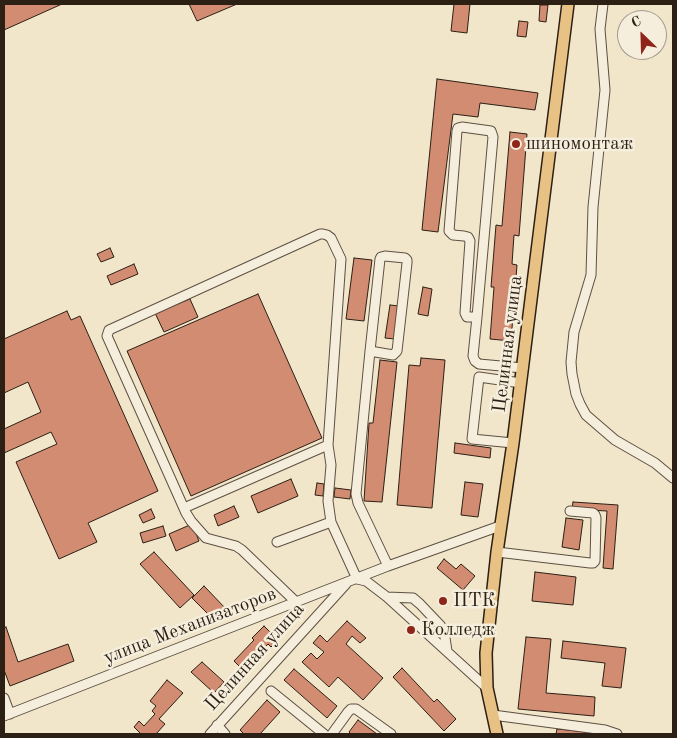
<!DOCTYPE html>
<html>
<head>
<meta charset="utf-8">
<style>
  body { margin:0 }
  #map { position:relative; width:677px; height:738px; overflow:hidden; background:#f1e5ca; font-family:"Old Standard TT",serif }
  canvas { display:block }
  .frame { position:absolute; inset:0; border:5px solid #2c1f14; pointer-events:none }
  .north { position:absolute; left:617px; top:10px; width:50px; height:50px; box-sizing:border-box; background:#f6eedd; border:1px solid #a59b8d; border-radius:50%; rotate:336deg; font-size:14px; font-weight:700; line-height:20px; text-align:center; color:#2c1f14 }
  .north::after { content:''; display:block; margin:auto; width:18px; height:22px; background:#8f2418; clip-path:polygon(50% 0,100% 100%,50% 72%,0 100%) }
</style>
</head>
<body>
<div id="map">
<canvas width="677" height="738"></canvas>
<div class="frame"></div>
<div class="north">С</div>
</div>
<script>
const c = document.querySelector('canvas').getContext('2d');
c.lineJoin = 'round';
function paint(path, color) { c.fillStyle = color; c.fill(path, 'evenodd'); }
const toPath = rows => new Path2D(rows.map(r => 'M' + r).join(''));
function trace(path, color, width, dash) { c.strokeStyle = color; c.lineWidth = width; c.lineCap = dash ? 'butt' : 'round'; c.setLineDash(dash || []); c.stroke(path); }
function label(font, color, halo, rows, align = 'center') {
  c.font = font + ' "Old Standard TT",serif'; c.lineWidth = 5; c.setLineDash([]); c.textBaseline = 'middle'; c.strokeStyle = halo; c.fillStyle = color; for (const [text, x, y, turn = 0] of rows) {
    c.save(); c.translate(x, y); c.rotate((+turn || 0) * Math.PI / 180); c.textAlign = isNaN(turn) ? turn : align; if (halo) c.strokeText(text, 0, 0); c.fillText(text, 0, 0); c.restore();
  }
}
const building = toPath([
  [4,4,62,4,4,30,4,4],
  [189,4,237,4,197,21,189,4],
  [454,4,470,4,467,33,451,31,454,4],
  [540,5,548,5,546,22,539,21,540,5],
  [519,21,528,22,526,37,517,36,519,21],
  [437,79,538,93,535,110,480,103,478,117,453,114,438,232,422,230,437,79],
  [510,132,527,134,519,236,514,235,512,264,517,265,511,341,490,339,494,287,491,287,496,225,502,226,510,132],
  [110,248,114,257,101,262,97,254,110,248],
  [354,258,372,260,364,321,346,319,354,258],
  [134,264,138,274,111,285,107,276,134,264],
  [423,287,432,289,428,316,418,314,423,287],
  [258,294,322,438,191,496,127,351,258,294],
  [190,299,198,317,164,332,155,313,190,299],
  [390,305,399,306,395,339,385,338,390,305],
  [67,311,71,320,80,316,158,491,88,523,97,542,59,559,16,462,57,444,51,432,4,453,4,429,41,412,28,382,4,393,4,339,67,311],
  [421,358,445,360,432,508,397,505,409,365,420,366,421,358],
  [380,360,397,362,382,502,364,501,369,423,373,423,380,360],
  [455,443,491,448,490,458,454,453,455,443],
  [291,479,298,496,258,513,251,496,291,479],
  [465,482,483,484,478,517,461,515,465,482],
  [317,483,324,484,323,496,315,495,317,483],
  [335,488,351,490,350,499,334,497,335,488],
  [573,502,618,505,613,569,603,568,607,511,572,509,573,502],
  [234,506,239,517,218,526,214,515,234,506],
  [151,509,155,518,143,523,139,515,151,509],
  [566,518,583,520,579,550,562,547,566,518],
  [192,524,199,541,176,551,169,534,192,524],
  [163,526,166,536,143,543,140,533,163,526],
  [154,552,194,595,180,608,140,564,154,552],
  [444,559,456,569,461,564,475,576,463,590,437,568,444,559],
  [535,572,576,577,573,605,532,601,535,572],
  [204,586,227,610,215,621,192,598,204,586],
  [347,621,366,638,360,643,352,636,346,644,383,678,363,700,338,677,329,687,302,662,311,653,317,659,324,652,313,643,320,635,327,642,347,621],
  [264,626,278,640,271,647,268,644,243,670,234,661,254,640,252,638,264,626],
  [6,627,18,662,68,644,74,661,10,686,4,670,4,628,6,627],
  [526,637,551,639,546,693,595,697,594,716,518,709,526,637],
  [563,641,626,648,621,688,602,686,605,663,561,658,563,641],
  [202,662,224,682,214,693,191,672,202,662],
  [402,668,434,702,437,699,456,719,444,731,393,677,402,668],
  [294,669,337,706,327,718,284,680,294,669],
  [167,680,183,693,159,719,165,724,156,734,141,734,134,727,139,721,144,726,155,714,152,711,156,706,150,701,167,680],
  [267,700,280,712,260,734,244,734,240,730,267,700],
  [358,720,377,734,351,734,349,732,358,720],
  [557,729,588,732,588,734,556,734,557,729]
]);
paint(building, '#d18c71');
trace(building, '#2c1f14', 1);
const minor = toPath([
  [603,4,600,29,605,90,593,207,591,275,574,332,571,362,572,374,576,394,580,404,586,415,615,440,655,463,673,478],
  [477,317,467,317,465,313,470,241,468,237,464,236,453,235,449,231,457,131,458,128,462,127,491,131,493,137,477,317,473,356,475,361,479,364,523,368],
  [370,351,393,355,397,351,407,263,407,260,405,258,385,256,381,257,380,259,370,351,356,494,358,503,388,566],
  [513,443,472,439,479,377,521,383],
  [184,508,328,445],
  [277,542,331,522],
  [497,552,590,563,593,563,595,561,596,518,595,515,593,513,570,511],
  [387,597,413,598,420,604,440,625,444,631,447,651],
  [296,602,242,550,236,546,206,538,191,521,186,513,107,336,109,330,320,234,323,234,327,235,331,238,341,259,328,445,331,465,328,501,331,522,357,579,366,581,387,597,487,688],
  [271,691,324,734],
  [4,698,10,714],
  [493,715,605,730,617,734],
  [4,716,388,566,500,526],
  [217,725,225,734],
  [210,734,346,584],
  [332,734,348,712,351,709,356,709,391,734]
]);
const major = toPath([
  [497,734,487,688,486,653,497,552,513,443,568,4]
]);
trace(minor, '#5d5042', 11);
trace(major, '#2c1f14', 14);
trace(minor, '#f6eedd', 9);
trace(major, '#e8c285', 11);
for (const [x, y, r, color] of [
  [516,144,5,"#8f2418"],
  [443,601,5,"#8f2418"],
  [411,630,5,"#8f2418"]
]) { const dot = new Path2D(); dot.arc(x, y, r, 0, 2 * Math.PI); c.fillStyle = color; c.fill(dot); trace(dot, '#f6eedd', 2); }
label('19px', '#2c1f14', '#f6eedd', [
  ["шиномонтаж",526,144],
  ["ПТК",453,601],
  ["Колледж",421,630]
], 'left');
label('19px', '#2c1f14', '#f6eedd', [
  ["Целинная улица",508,344,-83],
  ["улица Механизаторов",190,626,-21],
  ["Целинная улица",255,657,-48]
]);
</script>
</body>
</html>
